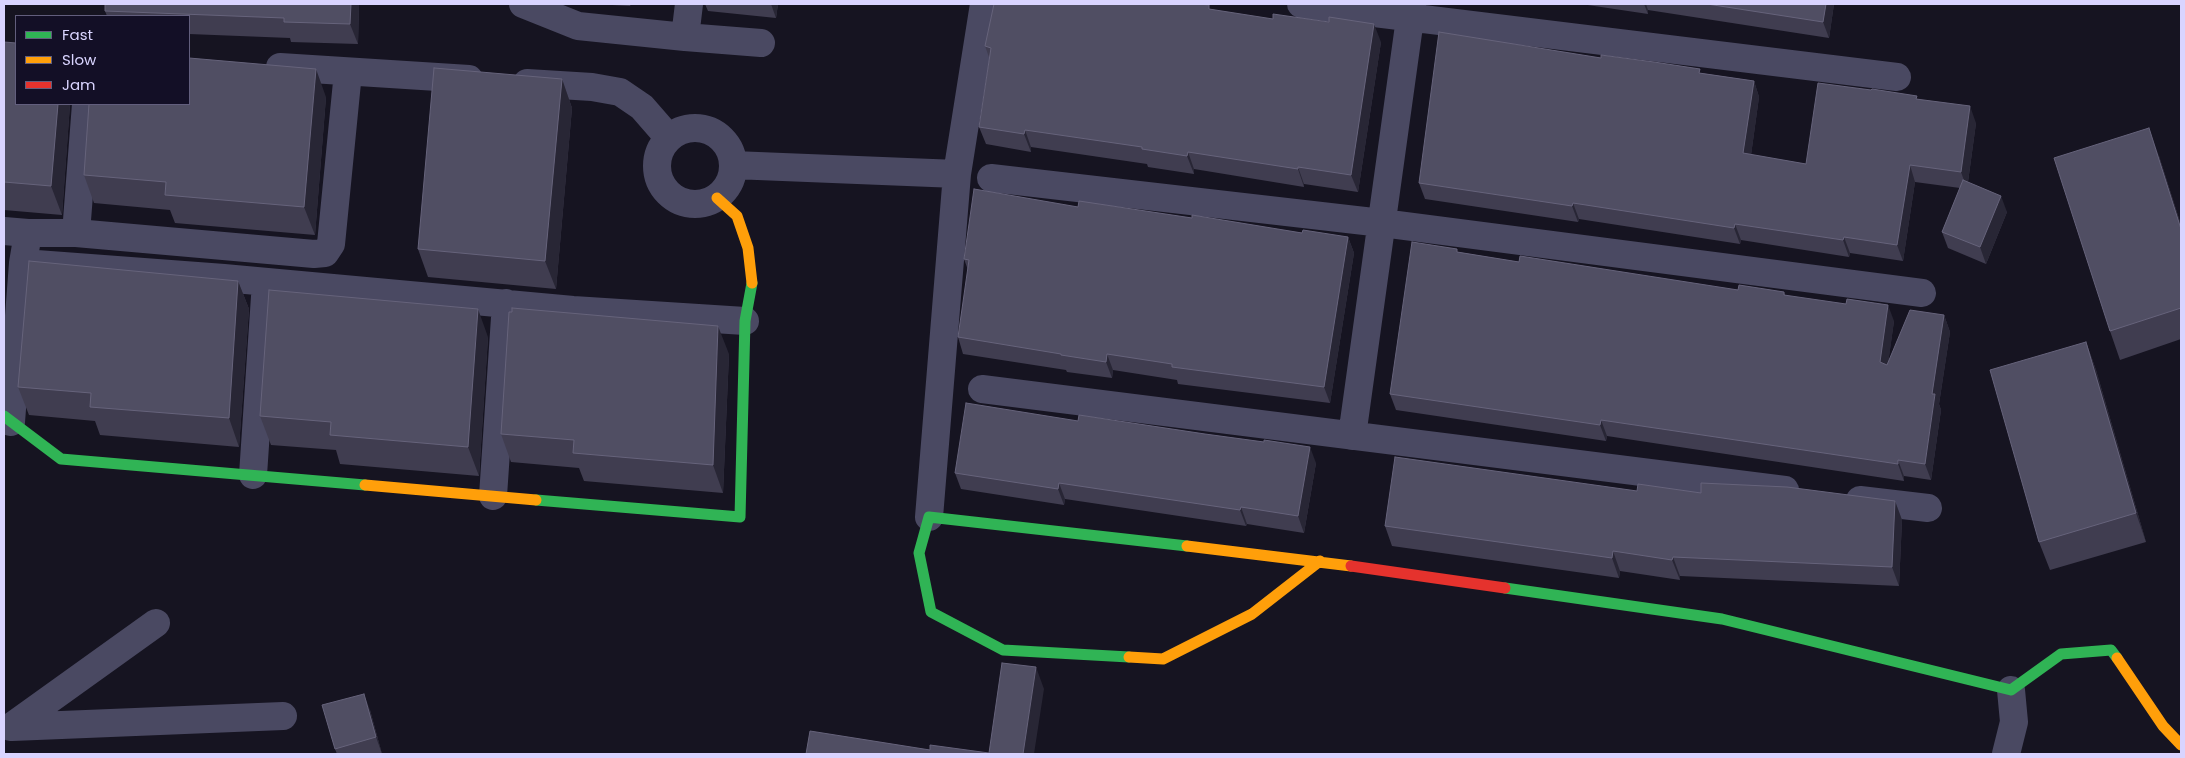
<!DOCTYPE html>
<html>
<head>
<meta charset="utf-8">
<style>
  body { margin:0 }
  #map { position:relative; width:2185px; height:758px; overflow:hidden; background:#161421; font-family:Poppins,sans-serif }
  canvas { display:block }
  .frame { position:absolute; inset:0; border:5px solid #d9d4ff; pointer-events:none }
  .legend { position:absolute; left:15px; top:15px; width:175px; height:90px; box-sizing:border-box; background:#130f26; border:1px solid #625e7d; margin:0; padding:6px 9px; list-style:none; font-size:15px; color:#d9d4ff }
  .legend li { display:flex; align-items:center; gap:10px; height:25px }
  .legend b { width:25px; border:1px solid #625e7d }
</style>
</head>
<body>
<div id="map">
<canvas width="2185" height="758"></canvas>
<div class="frame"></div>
<ul class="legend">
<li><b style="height:6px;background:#30b455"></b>Fast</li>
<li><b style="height:6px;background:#ff9f0a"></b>Slow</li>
<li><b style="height:6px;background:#e5322d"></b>Jam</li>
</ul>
</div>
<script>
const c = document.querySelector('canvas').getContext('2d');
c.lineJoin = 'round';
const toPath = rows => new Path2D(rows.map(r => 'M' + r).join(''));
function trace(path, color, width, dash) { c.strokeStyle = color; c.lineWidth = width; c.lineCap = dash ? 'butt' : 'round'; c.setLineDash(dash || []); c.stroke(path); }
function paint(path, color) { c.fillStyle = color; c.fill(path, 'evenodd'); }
trace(toPath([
  [523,4,578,26,685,37,689,4],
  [1301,4,1897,77],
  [685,37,761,43],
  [280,67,469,79],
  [527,83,592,87,620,92,642,107,669,138],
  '657 166a38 38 0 1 1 76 0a38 38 0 1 1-76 0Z',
  [733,165,957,174],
  [991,178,1382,223,1922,293],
  [4,231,28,233],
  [76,233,314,254,325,253,331,244,348,72],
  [23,263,224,278,573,310,745,321],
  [982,389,1785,490],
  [11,422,23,263,28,233,76,233,86,104],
  [1352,436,1412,4],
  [253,475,266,282],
  [493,496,506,303],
  [1860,500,1928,508],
  [929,517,957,174,984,4],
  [11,727,156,623],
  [12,727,283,716],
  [2006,754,2014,722,2011,690]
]), '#4a4962', 28);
trace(toPath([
  [4,416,61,459,365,485],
  [536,500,740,517,745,321,752,283],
  [1505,588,1722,619,2011,690,2061,654,2111,650,2117,658],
  [1129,657,1003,650,931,612,919,553,929,517,1187,546]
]), '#30b455', 11);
trace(toPath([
  [717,198,737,216,748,248,752,283],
  [365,485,536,500],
  [1187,546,1351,566],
  [1129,657,1163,659,1252,614,1320,561],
  [2117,658,2163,726,2181,745]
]), '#ff9f0a', 11);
trace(toPath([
  [1351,566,1505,588]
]), '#e5322d', 11);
paint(toPath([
  [359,4,358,44,291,42,290,38,189,34,189,16,107,16,105,11],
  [594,4,631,4,630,6],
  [705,4,778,4,776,18,708,11],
  [1581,4,1834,4,1829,38,1648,10,1648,14],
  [1210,9,1381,42,1358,192,1304,184,1304,187,1194,169,1194,174,1148,167,1147,164,1031,147,1031,152,986,144,979,127,990,60,985,46],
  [4,42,70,104,62,215,4,210],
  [1701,73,1754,81,1759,97,1751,155,1806,164,1918,99,1976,123,1968,182,2007,212,1986,264,1948,248,1942,232,1960,188,1915,182,1903,261,1850,253,1849,257,1741,240,1740,244,1579,219,1578,222,1425,199,1419,183],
  [562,79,572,108,556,289,428,277,418,249],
  [326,97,315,235,175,223,170,210,94,203,84,175],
  [2159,156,2181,225,2181,339,2120,360,2110,331],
  [1078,207,1192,218,1302,233,1348,237,1354,253,1330,403,1178,384,1177,380,1113,370,1112,378,1067,372,1066,370,963,354,958,337,968,270,964,259],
  [1458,252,1519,262,1738,290,1784,292,1785,295,1894,321,1888,363,1944,315,1950,332,1939,404,1941,410,1931,480,1904,476,1904,481,1607,436,1606,441,1396,410,1390,394],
  [238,281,249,309,239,447,100,435,95,421,29,415,18,387],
  [488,337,479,476,340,464,336,450,271,445,260,416],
  [2086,342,2096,370,2146,542,2050,570,2039,542],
  [729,354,723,493,584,481,579,468,511,462,501,434],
  [1316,463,1304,533,1247,524,1246,526,1065,499,1064,505,961,489,955,473],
  [1637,491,1895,501,1902,520,1899,586,1680,576,1680,580,1620,571,1619,578,1392,546,1385,526],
  [370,710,382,754,337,754,335,749]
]), '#403d50');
paint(toPath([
  [351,4,359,4,358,44,350,24],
  [771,4,778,4,776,18],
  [1644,4,1646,4,1648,10,1648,14],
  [1826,4,1834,4,1829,38,1823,22],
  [1374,24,1381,42,1358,192,1351,175],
  [316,69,326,97,315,235,304,207],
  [562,79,572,108,556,289,545,261],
  [1754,81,1759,97,1749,170,1743,153],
  [58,104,70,104,62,215,51,186],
  [1970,106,1976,123,1967,189,1961,172],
  [2149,128,2159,156,2181,225,2181,229],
  [1025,130,1031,147,1031,152,1024,134],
  [1188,152,1194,169,1194,174,1187,156],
  [1910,165,1915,182,1903,261,1897,245],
  [1298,167,1304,184,1304,187,1298,169],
  [2001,196,2007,212,1986,264,1980,247],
  [1573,203,1579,219,1578,222,1572,206],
  [1735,224,1741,240,1740,244,1734,228],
  [1348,237,1354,253,1330,403,1324,387],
  [1844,237,1850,253,1849,257,1843,240],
  [238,281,249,309,239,447,229,418],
  [1888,305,1894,321,1886,379,1880,362],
  [478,309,488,337,479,476,468,447],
  [1944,315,1950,332,1939,404,1941,410,1931,480,1925,464,1932,394],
  [718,326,729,354,723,493,713,465],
  [2086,342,2096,370,2146,542,2136,513],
  [1107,354,1113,370,1112,378,1106,362],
  [1601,420,1607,436,1606,441,1600,425],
  [1310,447,1316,463,1304,533,1298,516],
  [1898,460,1904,476,1904,481,1898,464],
  [1059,483,1065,499,1064,505,1058,489],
  [1895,501,1902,520,1899,586,1892,567],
  [1241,507,1247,524,1246,526,1240,510],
  [1613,551,1620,571,1619,578,1612,558],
  [1673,557,1680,576,1680,580,1672,560],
  [1036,667,1044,689,1034,754,1023,754],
  [364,694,370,710,382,754,376,737]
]), '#282635');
const building = toPath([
  [105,4,351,4,350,24,284,22,284,18,105,11,105,4],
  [994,4,1199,4,1209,5,1209,9,1273,19,1273,14,1329,22,1329,17,1374,24,1351,175,1298,167,1298,169,1188,152,1187,156,1142,149,1142,147,1025,130,1024,134,979,127,991,48,985,46,994,4],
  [1707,4,1826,4,1823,22,1707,4],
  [1439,32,1601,58,1601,55,1654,62,1700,69,1699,73,1754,81,1743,153,1806,164,1818,83,1871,90,1872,89,1917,96,1916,99,1970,106,1961,172,1910,165,1897,245,1844,237,1843,240,1735,224,1734,228,1573,203,1572,206,1419,183,1439,32],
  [4,42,16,43,16,104,58,104,51,186,4,182,4,42],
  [189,58,316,69,304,207,165,195,166,182,84,175,89,104,189,104,189,58],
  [434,68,562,79,545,261,418,249,434,68],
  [2149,128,2181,229,2181,308,2110,331,2054,158,2149,128],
  [1963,180,2001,196,1980,247,1942,232,1963,180],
  [974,189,1078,207,1079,201,1192,218,1192,215,1302,233,1303,230,1348,237,1324,387,1172,367,1172,364,1107,354,1106,362,1061,355,1061,354,958,337,969,260,964,259,974,189],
  [1412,242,1457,249,1457,252,1519,262,1520,256,1738,290,1739,285,1784,292,1784,295,1846,304,1847,299,1888,305,1880,362,1887,365,1910,310,1944,315,1932,394,1935,394,1925,464,1898,460,1898,464,1601,420,1600,425,1390,394,1412,242],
  [29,261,238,281,229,418,90,407,91,393,18,387,29,261],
  [269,290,478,309,468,447,330,435,331,422,260,416,269,290],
  [512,308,718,326,713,465,573,453,574,440,501,434,509,312,512,312,512,308],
  [2086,342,2136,513,2039,542,1990,370,2086,342],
  [966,403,1078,421,1079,415,1205,434,1264,442,1264,440,1310,447,1298,516,1241,507,1240,510,1059,483,1058,489,955,473,966,403],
  [1395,457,1637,491,1638,484,1701,493,1701,483,1787,487,1895,501,1892,567,1673,557,1672,560,1613,551,1612,558,1385,526,1395,457],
  [1002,663,1036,667,1023,754,806,754,810,731,930,750,930,745,989,753,1002,663],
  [364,694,376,737,335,749,322,705,364,694]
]);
paint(building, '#504e63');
trace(building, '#66637b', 1);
</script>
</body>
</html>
